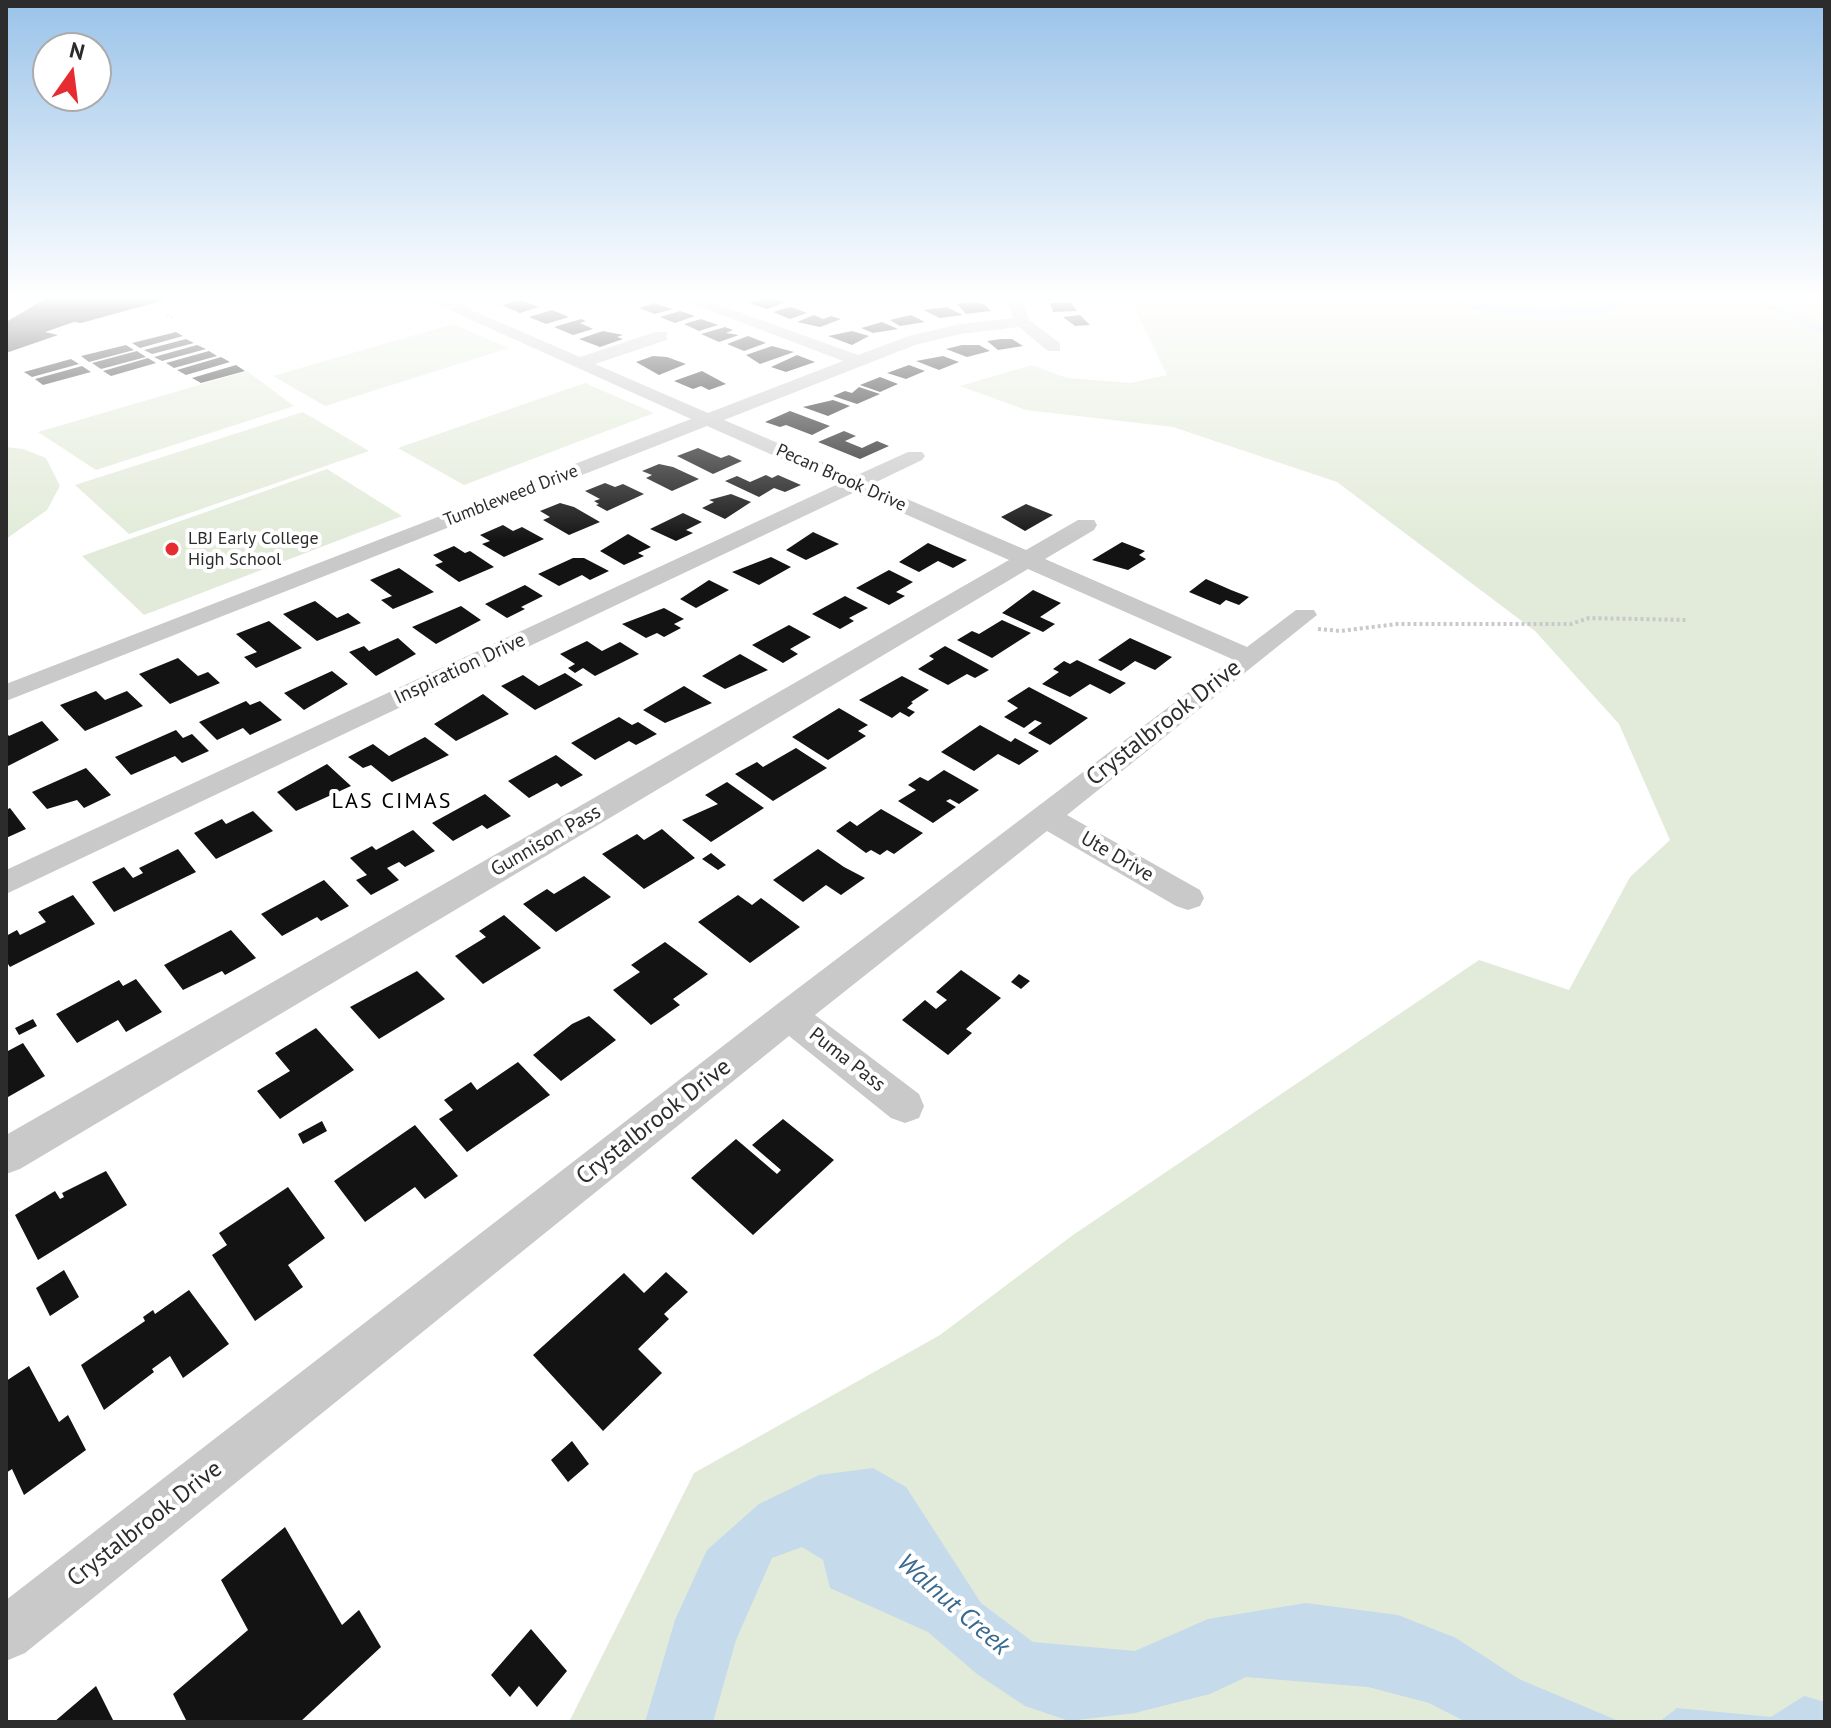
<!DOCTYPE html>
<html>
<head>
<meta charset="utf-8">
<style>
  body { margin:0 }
  #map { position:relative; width:1831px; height:1728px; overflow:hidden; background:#fff; font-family:"PT Sans",sans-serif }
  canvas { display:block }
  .frame { position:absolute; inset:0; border:8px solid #2c2c2c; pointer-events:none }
  .north { position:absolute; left:32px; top:32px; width:80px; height:80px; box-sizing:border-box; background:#fff; border:2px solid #ababab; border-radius:50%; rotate:14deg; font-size:22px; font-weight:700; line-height:32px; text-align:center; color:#2c2c2c }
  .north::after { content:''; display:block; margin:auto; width:28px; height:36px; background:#e62c30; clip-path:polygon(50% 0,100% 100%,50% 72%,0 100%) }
</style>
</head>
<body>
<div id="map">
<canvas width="1831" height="1728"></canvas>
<div class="frame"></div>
<div class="north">N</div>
</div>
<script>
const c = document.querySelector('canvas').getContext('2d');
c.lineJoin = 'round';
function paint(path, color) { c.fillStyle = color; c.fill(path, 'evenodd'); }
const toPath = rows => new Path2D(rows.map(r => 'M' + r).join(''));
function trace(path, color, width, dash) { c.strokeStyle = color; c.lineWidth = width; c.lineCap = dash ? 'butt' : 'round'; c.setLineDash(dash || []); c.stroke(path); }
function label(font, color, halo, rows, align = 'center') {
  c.font = font + ' "PT Sans",sans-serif'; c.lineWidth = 8; c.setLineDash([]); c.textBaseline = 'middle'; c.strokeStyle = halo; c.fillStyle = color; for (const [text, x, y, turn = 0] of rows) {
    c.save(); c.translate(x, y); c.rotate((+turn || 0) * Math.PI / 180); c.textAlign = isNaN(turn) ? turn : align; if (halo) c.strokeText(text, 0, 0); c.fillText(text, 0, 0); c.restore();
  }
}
paint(toPath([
  [1130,299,1825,299,1825,1722,569,1722,694,1473,940,1335,1073,1235,1479,960,1569,990,1630,877,1670,840,1619,724,1535,631,1337,482,1173,427,1026,410,960,386,1032,365,1067,378,1131,383,1167,375],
  [453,324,509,348,325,406,273,376],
  [247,371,294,406,96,470,38,432],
  [585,383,654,413,464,485,398,448],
  [303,412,369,451,129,534,75,485],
  [6,447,23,449,46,458,60,486,47,510,6,539],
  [327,469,402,516,144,615,82,556]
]), '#e2ebd9');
paint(toPath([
  [1440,299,1552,310,1584,299,1643,299,1627,301,1615,310,1596,316,1547,319,1487,313],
  [1748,299,1760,299,1825,327,1825,335],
  [873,1468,906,1487,981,1603,1033,1642,1135,1651,1208,1619,1306,1603,1398,1615,1456,1638,1519,1679,1621,1722,1466,1722,1429,1703,1368,1687,1246,1677,1210,1694,1135,1713,1069,1721,1025,1706,977,1674,928,1632,830,1588,823,1560,802,1547,772,1558,736,1640,713,1722,645,1722,675,1620,707,1550,759,1504,819,1475],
  [1804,1696,1825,1702,1825,1722,1659,1722,1677,1708,1771,1717]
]), '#c5daeb');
paint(toPath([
  [45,299,164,299,165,300,81,323,74,322,45,332,58,335,6,353,6,322],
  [761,299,776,299,786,302,767,309,749,303],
  [521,300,539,307,520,313,502,305],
  [972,302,984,304,991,311,966,314,957,304],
  [655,303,663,306,673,309,655,314,639,308],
  [1050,303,1071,303,1077,311,1053,312],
  [790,307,797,309,807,313,790,319,773,312],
  [947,307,963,315,940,318,923,310],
  [552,310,569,317,546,324,529,317],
  [680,311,695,316,675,323,660,317],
  [814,315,823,319,831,316,841,319,820,327,797,322],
  [911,315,925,322,900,326,890,320],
  [1080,315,1090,325,1075,326,1063,317],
  [581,319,586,321,580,323,593,329,573,335,554,327],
  [701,319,718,325,699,331,684,324],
  [882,322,898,329,873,333,861,328],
  [725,327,733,330,726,333,739,335,719,342,701,334],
  [603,331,623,335,617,337,623,339,600,347,579,339],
  [852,331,869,336,852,345,828,336],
  [176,332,183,336,140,348,132,343],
  [748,336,766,343,744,351,727,344],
  [186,339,194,343,152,354,144,350],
  [1001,339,1012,339,1023,346,998,350,987,341],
  [126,345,134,350,89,362,81,356],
  [197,345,206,349,162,361,154,357],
  [962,345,979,345,990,351,967,357,946,349],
  [772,346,794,352,760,364,746,355],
  [137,351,146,357,101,369,92,363],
  [209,351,217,356,174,368,166,363],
  [797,355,815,362,786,372,771,367],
  [653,356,667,357,686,364,659,375,636,362],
  [943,356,959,362,939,370,916,361],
  [221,357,230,362,186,375,177,370],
  [148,358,156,363,111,376,103,371],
  [71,359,79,364,32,377,24,372],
  [236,365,245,371,201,383,192,378],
  [909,365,925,371,906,379,887,373],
  [82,366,91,372,43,385,35,379],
  [702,371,726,384,709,390,701,386,693,389,674,381],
  [880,377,898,384,880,392,860,385],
  [859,387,880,394,857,404,833,396,845,391,852,393],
  [833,400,850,406,828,416,803,407],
  [790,411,830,426,812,435,786,425,780,427,765,422],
  [844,431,856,436,845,441,862,448,877,441,889,446,860,459,818,442],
  [698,448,721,458,729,455,742,461,713,474,677,456],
  [659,464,673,467,699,479,672,491,646,478,652,475,642,471],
  [766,475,772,478,778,475,801,485,785,492,774,488,759,497,725,481,737,476,750,482],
  [605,483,615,487,623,484,644,494,607,511,596,505,599,504,594,501,600,499,585,491],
  [731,494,751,502,725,519,702,508,714,502,709,500],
  [560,503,574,507,600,522,569,535,543,520,550,517,540,511],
  [1026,504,1053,515,1025,531,1001,517],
  [683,513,702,522,686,530,693,533,676,541,650,529],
  [503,525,513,531,522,527,544,539,504,557,482,544,490,541,480,535],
  [813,532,839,544,806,560,786,550],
  [628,534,651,547,638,553,644,556,624,565,600,551],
  [1122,542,1145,551,1139,555,1146,559,1128,570,1092,560],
  [928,543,955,555,967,560,953,568,938,561,919,572,899,562],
  [454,546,465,553,470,551,494,567,459,582,435,565,443,562,433,555],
  [771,557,791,567,759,585,732,572],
  [573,558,584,558,609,571,590,580,582,575,559,586,538,574],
  [399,568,434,592,393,609,381,600,392,596,370,580],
  [889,570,913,582,896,592,905,596,889,605,856,588],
  [1206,579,1231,590,1249,597,1239,605,1226,600,1220,605,1189,592],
  [709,580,729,590,696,608,680,599],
  [525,585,543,596,521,607,525,609,507,618,485,604],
  [1033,590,1061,603,1040,617,1055,624,1043,632,1002,613],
  [845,596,868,608,849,618,854,621,840,629,812,614],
  [315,601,337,618,348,613,361,623,317,641,283,614],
  [461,606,481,620,436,644,412,627],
  [664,608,684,619,674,624,681,628,664,637,657,633,646,638,622,624],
  [1002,620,1031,633,992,658,957,640,972,631,979,634],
  [269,621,302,648,256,668,244,657,257,652,236,634],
  [789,625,811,637,790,649,798,654,783,663,752,645],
  [398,638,416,654,376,676,349,652,364,646,369,651],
  [1130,638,1172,657,1155,670,1135,661,1121,671,1098,660],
  [587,641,602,651,620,642,639,654,595,676,583,668,575,673,568,668,575,664,560,654],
  [945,646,989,670,975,678,967,674,948,685,918,669,934,659,929,656],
  [740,654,768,670,725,689,702,676],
  [178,658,198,676,208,672,220,683,170,704,139,674],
  [1077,660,1126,683,1110,694,1090,684,1070,697,1042,684,1059,672,1053,669,1064,661,1070,664],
  [332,671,348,684,304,710,284,693],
  [565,673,583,685,535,710,501,686,523,675,539,686],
  [902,676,929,690,911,702,913,703,907,708,915,712,909,717,900,712,892,718,859,700],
  [684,686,712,703,665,723,643,710],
  [1029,687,1088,718,1050,745,1028,733,1042,723,1035,720,1024,728,1004,717,1018,708,1007,701],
  [96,691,105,700,127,691,143,706,85,731,60,705],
  [483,694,509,714,456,741,434,724],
  [246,701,250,705,260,701,282,720,250,735,243,728,217,740,199,722],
  [839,708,868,725,858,731,866,736,828,760,792,737],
  [619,717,632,725,638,722,657,734,636,745,629,741,595,760,571,743],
  [42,721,59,740,6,767,6,732,9,736],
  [980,725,1011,742,1015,738,1039,751,1019,765,998,754,974,771,941,752],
  [176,730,183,738,192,734,209,751,182,763,175,756,131,775,115,757],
  [425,737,449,755,392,782,371,765,363,768,348,757,373,744,389,756],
  [796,748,827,768,773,801,735,774,757,762,763,767],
  [556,755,583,775,561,787,557,783,529,798,508,781],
  [327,764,351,786,296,811,277,792],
  [86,768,111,795,84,808,77,800,47,809,32,792],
  [944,770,979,790,959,804,950,799,946,801,956,807,933,823,898,801,916,790,908,785,920,777,928,781],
  [727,782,764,808,711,842,682,820,718,804,705,795],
  [485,794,511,816,487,829,482,825,453,841,432,823],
  [10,808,26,829,6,838,6,810],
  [881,809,923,833,894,854,887,850,880,855,871,850,866,853,836,831,850,821,857,826],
  [253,811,273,831,216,859,194,833,222,819,226,824],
  [662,829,695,858,644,889,602,854,637,834,644,840],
  [413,830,435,851,405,867,399,862,387,868,399,880,371,895,356,880,367,875,350,858,372,846,376,850],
  [178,849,196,872,114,912,92,882,124,867,133,878,143,873,139,868],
  [818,849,844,867,865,878,841,895,826,885,803,902,773,880],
  [711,853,726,865,718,870,702,859],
  [584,876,611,897,556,932,523,904,547,889,554,894],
  [324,880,349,906,321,921,317,917,282,936,261,914],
  [73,895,95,924,10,967,6,961,6,936,17,930,20,935,46,922,38,912],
  [738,895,752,905,761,898,800,927,750,963,698,922],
  [504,915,541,948,483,984,455,956,486,937,479,931],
  [231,930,256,958,225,975,222,971,183,990,164,965],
  [665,942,708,974,673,999,680,1005,651,1025,613,990,640,972,631,965],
  [961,970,1001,998,966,1029,972,1033,948,1055,902,1020,925,1000,936,1009,947,1000,936,992],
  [417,971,445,999,379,1039,350,1007],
  [1019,974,1030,981,1021,989,1011,982],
  [136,979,162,1012,126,1032,118,1020,77,1043,56,1014,119,980,123,986],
  [589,1016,616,1040,561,1081,533,1055,572,1024],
  [33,1019,37,1026,19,1035,15,1028],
  [316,1028,354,1070,280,1119,257,1091,290,1071,275,1053],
  [23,1043,45,1076,8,1097,6,1052],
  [518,1062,550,1095,467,1152,439,1119,453,1110,444,1100,471,1082,477,1090],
  [783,1119,834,1160,753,1235,691,1178,736,1139,777,1174,781,1170,752,1145],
  [322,1121,327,1131,303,1144,298,1134],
  [415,1125,458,1176,425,1199,415,1187,365,1222,334,1181],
  [106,1171,127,1205,38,1260,15,1215,55,1191,60,1199,64,1197,62,1193],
  [288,1187,325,1238,288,1265,303,1287,255,1321,212,1255,227,1245,219,1233],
  [64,1270,79,1297,50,1316,36,1288],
  [666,1272,688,1292,664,1314,669,1319,638,1349,662,1373,603,1431,533,1355,624,1273,644,1293],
  [189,1290,229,1344,183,1378,170,1356,152,1369,154,1372,104,1410,81,1365,145,1321,143,1317,153,1310,155,1314],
  [29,1366,59,1422,68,1415,86,1450,24,1495,12,1469,6,1473,6,1381],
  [572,1441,589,1464,568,1482,551,1460],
  [285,1527,342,1625,359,1610,381,1647,300,1722,187,1722,173,1694,248,1630,221,1580],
  [531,1629,567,1671,537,1707,519,1686,510,1697,491,1675],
  [96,1686,114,1722,54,1722]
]), '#131313');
trace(toPath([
  [167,315,173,318]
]), '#c9c9c9', 3, [2, 2]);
trace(toPath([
  [1318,629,1340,631,1397,624,1571,624,1589,618,1687,620]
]), '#c9c9c9', 4, [3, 3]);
paint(toPath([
  [425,299,446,299,580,357,655,332,667,332,667,340,595,364,708,413,843,361,680,299,703,299,858,355,909,336,960,324,1013,318,1006,299,1022,299,1029,320,1060,343,1060,351,1048,351,1019,327,960,334,915,345,724,420,855,476,908,452,922,452,925,456,922,460,872,484,1026,550,1078,520,1094,520,1097,525,1094,530,1045,559,1247,647,1296,610,1314,610,1317,615,1067,815,1200,890,1204,898,1200,906,1188,910,1176,906,1047,831,815,1015,919,1094,924,1106,919,1118,905,1123,891,1118,789,1036,25,1653,6,1661,6,1600,776,1005,1232,659,1028,569,20,1169,6,1174,6,1135,1009,560,855,492,6,894,6,870,838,484,707,426,6,701,6,684,691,419,425,299]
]), '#c9c9c9');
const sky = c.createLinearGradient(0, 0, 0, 541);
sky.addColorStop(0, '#9ac3e9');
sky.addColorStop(0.55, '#fff');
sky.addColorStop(1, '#ffffff00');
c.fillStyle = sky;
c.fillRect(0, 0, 1831, 541);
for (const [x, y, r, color] of [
  [172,549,8,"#e62c30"]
]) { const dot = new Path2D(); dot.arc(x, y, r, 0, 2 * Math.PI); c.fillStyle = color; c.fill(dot); trace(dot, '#fff', 3); }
label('18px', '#2c2c2c', '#fff', [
  ["Pecan Brook Drive",841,478,24],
  ["Tumbleweed Drive",511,496,-21]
]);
label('18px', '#2c2c2c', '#fff', [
  ["LBJ Early College",188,539],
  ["High School",188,560]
], 'left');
label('20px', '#2c2c2c', '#fff', [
  ["Inspiration Drive",460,669,-25],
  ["Gunnison Pass",546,841,-30],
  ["Ute Drive",1117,857,30],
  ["Puma Pass",847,1060,38]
]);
c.letterSpacing = '2px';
label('22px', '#000', '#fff', [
  ["LAS CIMAS",392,802]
]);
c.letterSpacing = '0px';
label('24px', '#2c2c2c', '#fff', [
  ["Crystalbrook Drive",1164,723,-38],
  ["Crystalbrook Drive",654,1122,-38],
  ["Crystalbrook Drive",145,1524,-38]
]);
label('italic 26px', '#3a6a8f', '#fff', [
  ["Walnut Creek",953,1605,41]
]);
</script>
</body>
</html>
